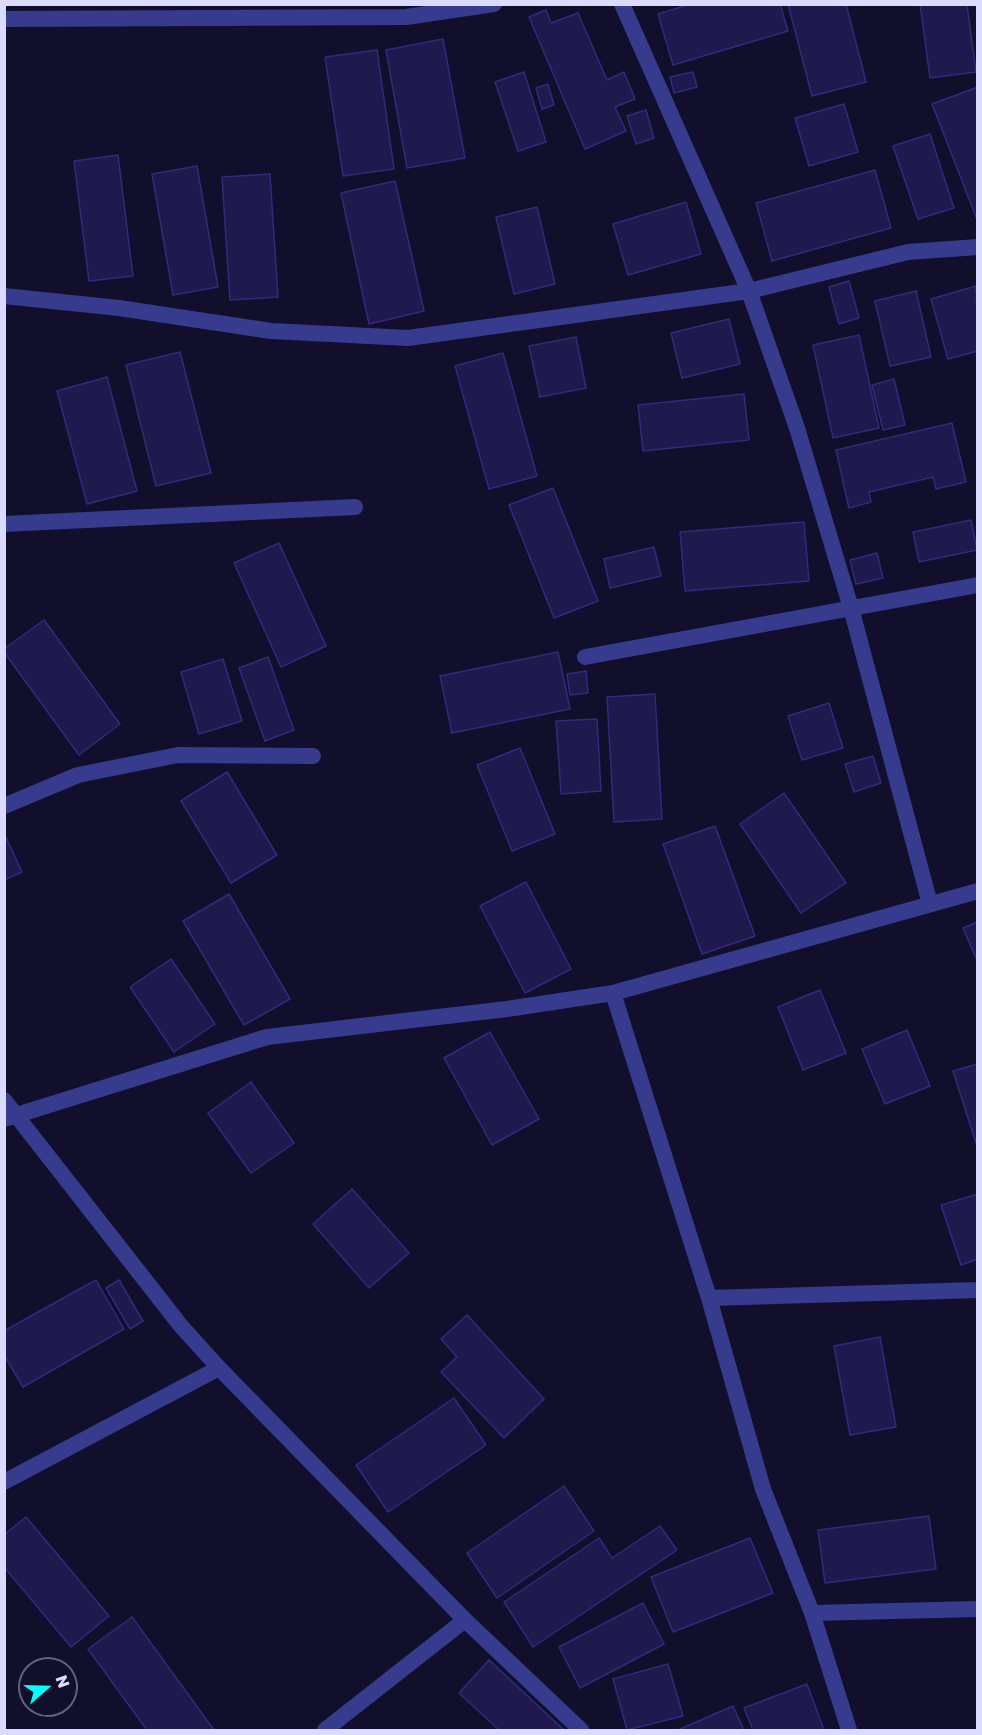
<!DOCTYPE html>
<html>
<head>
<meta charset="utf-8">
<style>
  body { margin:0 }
  #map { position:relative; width:982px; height:1735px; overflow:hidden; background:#110f2c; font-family:"Golos Text",sans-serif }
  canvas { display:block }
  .frame { position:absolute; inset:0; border:6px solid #dbdaff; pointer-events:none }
  .north { position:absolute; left:18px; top:1657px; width:60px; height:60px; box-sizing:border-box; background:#110f2c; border:2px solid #626080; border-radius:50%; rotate:70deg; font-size:16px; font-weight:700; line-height:24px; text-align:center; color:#dbdaff }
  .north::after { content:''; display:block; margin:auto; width:21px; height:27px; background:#06fdff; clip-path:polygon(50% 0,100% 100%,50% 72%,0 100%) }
</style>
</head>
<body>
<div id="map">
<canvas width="982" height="1735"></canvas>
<div class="frame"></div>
<div class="north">N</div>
</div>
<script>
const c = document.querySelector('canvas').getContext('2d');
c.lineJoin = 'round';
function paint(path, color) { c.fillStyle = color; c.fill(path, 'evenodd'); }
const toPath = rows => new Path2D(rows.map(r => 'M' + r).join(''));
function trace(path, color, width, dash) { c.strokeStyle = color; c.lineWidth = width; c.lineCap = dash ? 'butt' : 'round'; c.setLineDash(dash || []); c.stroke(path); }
const building = toPath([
  [691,4,780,4,788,31,673,65,658,14,691,4],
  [788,4,846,4,866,82,812,96,788,4],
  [920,4,967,4,976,72,930,78,920,4],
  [546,10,551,23,578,13,607,80,624,72,635,99,615,107,626,131,585,149,529,17,546,10],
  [443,39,465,158,407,168,386,50,443,39],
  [377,50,394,169,343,176,325,57,377,50],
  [524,72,546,142,518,151,495,82,524,72],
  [693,72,697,87,674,93,670,77,693,72],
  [548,84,554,105,542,109,536,88,548,84],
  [978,87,978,222,932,104,978,87],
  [844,104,858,152,809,166,795,118,844,104],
  [646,110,654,138,636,144,627,116,646,110],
  [930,134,954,208,918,219,893,146,930,134],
  [118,155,133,276,89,281,74,161,118,155],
  [197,166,218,287,173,295,152,174,197,166],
  [875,170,891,228,772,261,756,203,875,170],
  [270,174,278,297,230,300,222,177,270,174],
  [395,181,424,311,369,324,341,193,395,181],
  [686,202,701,254,628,275,613,224,686,202],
  [537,207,555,284,514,294,496,217,537,207],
  [849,281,859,318,839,324,829,287,849,281],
  [976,286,978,351,948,359,931,299,976,286],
  [916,291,931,357,890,366,875,301,916,291],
  [729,319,740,364,682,378,671,333,729,319],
  [859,335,879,428,833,438,813,345,859,335],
  [576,337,586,388,540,397,529,346,576,337],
  [180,352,211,473,156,486,126,365,180,352],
  [503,353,537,476,489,489,455,366,503,353],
  [107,377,137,491,87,504,57,391,107,377],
  [894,379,905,425,883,430,872,385,894,379],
  [744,394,749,440,643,451,638,405,744,394],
  [952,423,966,482,936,489,933,477,869,492,871,502,849,508,836,450,952,423],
  [553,488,598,601,554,618,509,505,553,488],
  [971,520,977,550,919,562,913,532,971,520],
  [804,522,809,581,685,591,680,532,804,522],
  [279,543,326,646,281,667,234,563,279,543],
  [654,547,661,576,610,588,604,559,654,547],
  [877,553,883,578,856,584,850,560,877,553],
  [44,620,120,724,79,755,4,652,4,649,44,620],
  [558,652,570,709,452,733,440,676,558,652],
  [268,657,294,730,265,741,239,668,268,657],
  [223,659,242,721,199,734,181,672,223,659],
  [586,671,588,693,570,695,567,674,586,671],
  [655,694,662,819,614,822,607,697,655,694],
  [829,703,843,748,802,760,788,716,829,703],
  [597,719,601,791,561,794,556,721,597,719],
  [520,748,555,834,512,851,477,765,520,748],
  [873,756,881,783,854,792,845,764,873,756],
  [227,772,277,855,231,883,181,801,227,772],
  [784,793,846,883,801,913,740,824,784,793],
  [715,826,755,936,702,954,663,844,715,826],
  [4,833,22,872,4,880,4,833],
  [526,882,571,969,525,993,480,906,526,882],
  [229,894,290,999,244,1025,183,921,229,894],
  [978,922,978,963,963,928,978,922],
  [171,959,215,1024,174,1052,130,987,171,959],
  [820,990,846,1053,803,1070,778,1007,820,990],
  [907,1030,930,1086,885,1104,862,1049,907,1030],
  [490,1032,539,1119,492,1145,444,1058,490,1032],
  [978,1064,978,1142,976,1143,953,1071,978,1064],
  [251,1082,294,1143,251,1173,208,1113,251,1082],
  [352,1189,409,1253,369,1288,313,1224,352,1189],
  [978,1194,978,1259,961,1265,941,1205,978,1194],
  [96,1280,124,1329,23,1387,4,1355,4,1331,96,1280],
  [119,1280,143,1321,130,1329,106,1288,119,1280],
  [467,1315,544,1399,504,1438,441,1372,457,1357,441,1339,467,1315],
  [880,1337,896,1427,850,1435,834,1346,880,1337],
  [454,1398,486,1445,388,1512,356,1465,454,1398],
  [564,1486,594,1531,497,1598,467,1553,564,1486],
  [929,1516,936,1569,825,1583,818,1530,929,1516],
  [26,1517,109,1616,71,1647,4,1567,4,1535,26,1517],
  [660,1526,677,1550,533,1647,504,1602,599,1538,612,1558,660,1526],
  [750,1538,773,1593,673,1632,651,1577,750,1538],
  [643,1603,664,1644,580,1688,559,1647,643,1603],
  [132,1617,214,1730,147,1730,88,1649,132,1617],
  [489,1660,564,1730,499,1730,459,1693,489,1660],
  [668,1664,683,1716,627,1730,613,1679,668,1664],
  [807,1684,824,1730,753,1730,744,1708,807,1684],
  [733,1706,744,1730,678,1730,733,1706]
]);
paint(building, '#1f194e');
trace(building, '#322a7c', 1.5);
trace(toPath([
  [622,4,749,291,797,428,851,608,930,904],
  [4,19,406,17,494,4],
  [4,296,119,308,271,331,408,338,749,291,908,252,978,247],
  [4,524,355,507],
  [585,657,978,585],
  [4,806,78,775,178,755,313,756],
  [613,993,709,1298,763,1489,812,1613,849,1730],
  [4,1100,181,1326,219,1368,465,1620,581,1730],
  [4,1119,267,1037,507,1009,613,993,978,891],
  [709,1298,978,1290],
  [4,1482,219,1368],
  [812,1613,978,1609],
  [325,1730,465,1620]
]), '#363b8e', 16);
</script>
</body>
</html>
